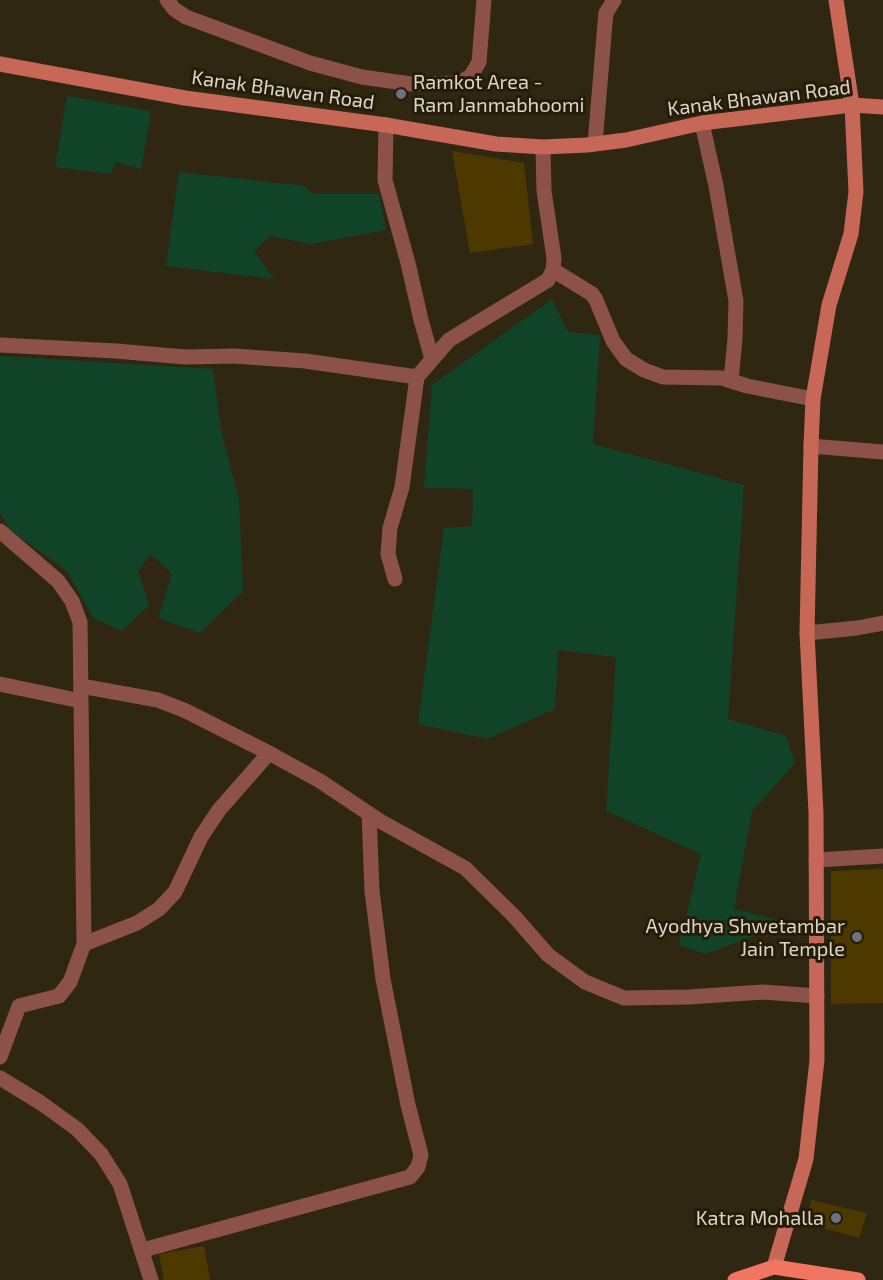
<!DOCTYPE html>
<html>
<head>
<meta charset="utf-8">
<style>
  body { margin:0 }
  canvas { display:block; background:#302712 }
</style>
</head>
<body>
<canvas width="883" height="1280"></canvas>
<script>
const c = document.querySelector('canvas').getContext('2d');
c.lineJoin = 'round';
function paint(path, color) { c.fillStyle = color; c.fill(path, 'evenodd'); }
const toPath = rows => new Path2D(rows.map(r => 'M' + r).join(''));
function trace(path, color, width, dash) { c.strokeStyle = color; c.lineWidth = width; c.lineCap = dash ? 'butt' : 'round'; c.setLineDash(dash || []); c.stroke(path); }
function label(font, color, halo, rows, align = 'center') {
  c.font = font + ' "Exo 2",sans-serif'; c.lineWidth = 6; c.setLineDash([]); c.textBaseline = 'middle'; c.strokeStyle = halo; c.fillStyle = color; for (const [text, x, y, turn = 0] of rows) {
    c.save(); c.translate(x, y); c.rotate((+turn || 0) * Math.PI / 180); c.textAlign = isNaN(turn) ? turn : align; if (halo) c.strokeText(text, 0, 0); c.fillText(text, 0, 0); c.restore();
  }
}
paint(toPath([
  [67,96,151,111,141,169,115,162,111,174,55,167],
  [179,172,305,186,313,194,379,194,386,230,311,244,270,236,254,251,274,279,166,266],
  [552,299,568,332,600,335,593,444,744,485,728,719,786,736,795,763,752,811,734,909,790,923,705,954,679,945,701,854,606,811,616,657,558,650,555,709,487,739,418,724,444,528,472,526,473,489,424,488,432,385],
  [0,356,213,369,221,430,239,499,243,591,200,633,158,618,172,574,151,554,138,571,149,605,122,631,94,619,67,571,10,530,0,513]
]), '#104327');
paint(toPath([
  [452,151,524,163,533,244,470,253],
  [883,869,883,1003,831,1004,831,871],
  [811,1200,867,1213,859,1238,806,1223],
  [204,1246,210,1280,164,1280,159,1254]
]), '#4d3800');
trace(toPath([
  [167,0,174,9,186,17,310,63,362,77,411,84,459,83,471,76,479,62,484,0],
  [702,123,716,186,736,301,735,339,731,380],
  [386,125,385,180,408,263,421,320,432,359],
  [595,144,605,23,606,13,614,0],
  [553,270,592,294,596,300,613,341,626,359,644,370,663,377,722,378,747,386,813,399],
  [0,345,116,351,185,357,234,356,305,361,417,377],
  [811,446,883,452],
  [0,531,58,581,72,601,80,622,84,944,70,982,59,996,19,1006,0,1057],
  [395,579,388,554,390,528,402,487,417,377,449,340,548,280,553,270,554,258,544,191,543,147],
  [807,633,857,628,883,623],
  [0,684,81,701],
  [81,686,158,700,186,711,269,753,320,781,380,821,465,868,514,916,548,955,585,982,624,998,689,997,763,992,817,996],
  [816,860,883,856],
  [84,944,137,923,159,909,175,892,201,837,219,810,269,753],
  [0,1078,41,1103,77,1129,101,1154,120,1184,151,1280],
  [143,1250,410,1177,418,1167,421,1155,408,1105,383,979,372,891,369,814]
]), '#8d5247', 15);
trace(toPath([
  [0,64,185,98,386,125,496,144,543,147,587,145,626,140,702,123,852,105,883,107],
  [774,1267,806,1159,817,1060,816,813,807,633,811,446,813,399,829,305,851,234,856,192,852,105,836,0]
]), '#c66757', 15);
trace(toPath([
  [735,1280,774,1267,858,1280]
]), '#f17662', 15);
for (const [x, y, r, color] of [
  [401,94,6,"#6b7280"],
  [857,937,6,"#6b7280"],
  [836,1218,6,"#6b7280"]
]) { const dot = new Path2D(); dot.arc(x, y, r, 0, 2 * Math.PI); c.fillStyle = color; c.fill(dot); trace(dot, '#261d08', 2); }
label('20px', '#dcd5c9', '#261d08', [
  ["Ramkot Area -",413,82,"left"],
  ["Ram Janmabhoomi",413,105,"left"],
  ["Ayodhya Shwetambar",845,926],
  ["Jain Temple",845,949],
  ["Katra Mohalla",824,1218]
], 'right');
label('20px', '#dcd5c9', '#261d08', [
  ["Kanak Bhawan Road",283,90,8],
  ["Kanak Bhawan Road",759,98,-7]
]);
</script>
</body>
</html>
